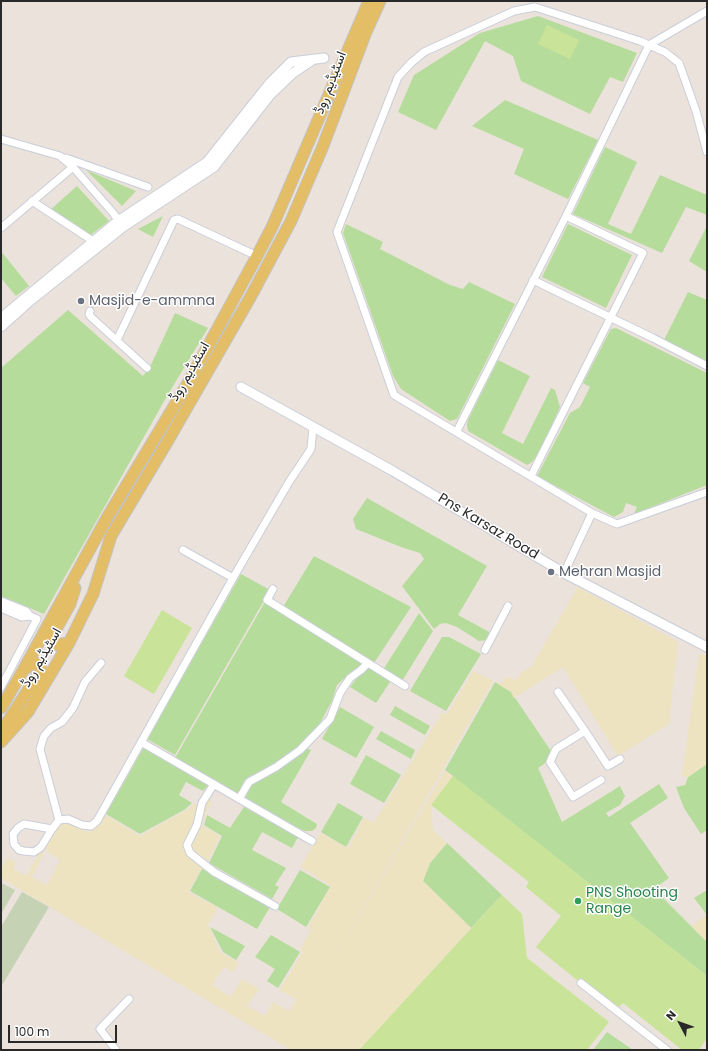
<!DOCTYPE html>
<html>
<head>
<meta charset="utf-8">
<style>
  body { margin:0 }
  #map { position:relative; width:708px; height:1051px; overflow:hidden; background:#eae2db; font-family:Poppins,sans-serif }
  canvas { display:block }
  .frame { position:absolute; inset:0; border:2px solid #292929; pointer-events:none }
  .north { position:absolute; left:660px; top:1003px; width:40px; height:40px; -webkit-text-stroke:3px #fff; paint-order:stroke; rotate:311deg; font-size:11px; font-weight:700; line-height:16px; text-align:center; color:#292929 }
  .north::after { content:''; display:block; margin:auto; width:14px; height:18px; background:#292929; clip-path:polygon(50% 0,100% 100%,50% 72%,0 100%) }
  .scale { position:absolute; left:8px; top:1025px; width:109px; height:18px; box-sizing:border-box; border:2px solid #292929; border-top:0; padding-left:5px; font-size:12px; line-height:14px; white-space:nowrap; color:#292929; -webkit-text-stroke:3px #fff; paint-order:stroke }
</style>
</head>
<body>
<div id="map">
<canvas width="708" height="1051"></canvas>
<div class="frame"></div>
<div class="north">N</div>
<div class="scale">100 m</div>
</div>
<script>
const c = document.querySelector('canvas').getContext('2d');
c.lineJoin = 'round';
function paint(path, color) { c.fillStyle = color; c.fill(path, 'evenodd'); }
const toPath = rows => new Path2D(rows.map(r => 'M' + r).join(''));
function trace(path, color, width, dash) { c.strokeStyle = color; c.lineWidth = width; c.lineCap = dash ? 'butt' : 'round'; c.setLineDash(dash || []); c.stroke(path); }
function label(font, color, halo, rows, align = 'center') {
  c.font = font + ' Poppins,Vazirmatn,sans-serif'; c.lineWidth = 3; c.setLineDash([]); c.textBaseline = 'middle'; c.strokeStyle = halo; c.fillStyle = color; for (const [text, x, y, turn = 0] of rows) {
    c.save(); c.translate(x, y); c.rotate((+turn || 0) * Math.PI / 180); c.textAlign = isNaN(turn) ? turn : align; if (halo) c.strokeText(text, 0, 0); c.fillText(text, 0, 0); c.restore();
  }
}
paint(toPath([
  [538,16,637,53,623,82,610,77,590,114,521,81,513,56,485,41,436,130,398,112,414,75,480,33],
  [505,100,598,140,568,199,514,174,524,149,472,126],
  [605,147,637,162,608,224,631,234,660,175,707,195,707,215,686,207,662,253,573,214],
  [86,170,136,191,122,206],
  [77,186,109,221,88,237,49,211],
  [163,216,153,237,138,229],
  [346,224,383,242,380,249,450,285,463,289,469,282,515,304,457,419,450,421,401,389,393,376,343,233],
  [568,224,632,255,606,308,542,277],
  [707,226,707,272,689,261],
  [1,251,29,286,16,296,1,278],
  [688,292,707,300,707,362,664,340],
  [68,310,143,376,150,367,175,313,208,328,167,396,44,614,1,596,1,368],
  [616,328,707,373,707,485,634,514,637,507,626,503,623,512,614,517,537,476,570,413,580,407,590,387,583,383,611,329],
  [498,360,530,376,502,433,523,444,551,388,555,390,560,407,538,455,532,462,527,465,468,431,467,425,468,420],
  [367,498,487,566,458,615,491,633,487,640,479,641,457,627,446,623,440,624,434,629,402,586,424,559,420,553,401,547,356,529,353,519],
  [314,556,411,607,374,663,283,607],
  [241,574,270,590,175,755,147,739],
  [265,602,366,663,359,670,347,676,337,685,332,701,319,725,306,741,292,753,280,762,250,776,244,781,238,794,175,758],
  [419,613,433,631,402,681,383,670],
  [442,637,449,637,481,654,446,711,410,691],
  [368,664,392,679,376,703,350,687],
  [495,682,511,692,551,751,548,761,538,768,562,822,620,786,625,796,620,805,606,813,609,817,659,784,668,798,630,823,669,878,654,889,707,942,707,976,445,770],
  [395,706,430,726,425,735,390,715],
  [340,707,374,727,356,758,322,739],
  [381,731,415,750,411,759,376,739],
  [144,747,208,785,203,791,186,782,179,795,192,803,184,810,140,834,106,814],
  [305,748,311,750,281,802,317,824,316,828,312,831,305,831,296,827,245,798,253,783],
  [366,755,401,775,384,803,350,784],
  [707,764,707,830,701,834,684,808,676,787,685,785,688,777],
  [338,803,363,817,346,847,321,832],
  [244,807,298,837,292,848,262,832,252,850,286,868,275,885,279,887,272,899,209,863,222,836,204,825,207,815,230,828],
  [447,843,502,895,471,928,423,881,430,863],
  [202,869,270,907,257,929,190,891],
  [300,870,330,887,306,927,277,909],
  [707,890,707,915,694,898],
  [210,927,245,946,236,960,223,952],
  [271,935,300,952,278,988,267,981,275,969,255,957],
  [607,1032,633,1050,593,1050]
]), '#b6dc9c');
paint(toPath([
  [578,587,678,642,669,724,618,756,563,667,514,698,511,692,495,682,502,683,506,677,516,680,522,672,531,667],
  [699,654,707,656,707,764,688,777,682,776],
  [473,671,493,681,331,965,445,770,453,776,431,805,433,830,447,843,430,863,423,881,471,928,359,1050,291,1050,1,878,1,870,8,858,15,862,14,869,26,876,40,852,44,853,32,877,47,885,60,860,45,850,54,831,62,823,68,823,79,827,85,831,90,832,96,826,104,814,140,836,188,809,194,804,198,804,209,797,212,801,206,813,202,825,220,836,207,862,202,867,188,892,218,908,208,925,220,952,238,962,234,972,224,967,212,985,231,997,242,979,259,989,247,1006,265,1016,273,1002,289,1011,297,999,279,990,303,952,300,950,311,930,308,928,331,886,301,867,320,833,348,848,364,818,374,823,442,713,447,714],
  [707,915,707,942,691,926]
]), '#ede3c0');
paint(toPath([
  [1,883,15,890,1,914],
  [22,892,49,907,1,987,1,927]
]), '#c5d2b4');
paint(toPath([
  [547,25,579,40,570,59,538,44],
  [162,610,192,628,154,694,124,676],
  [453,776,707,976,707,1038,699,1050,682,1050,623,1003,618,1008,581,978,577,980,536,947,561,916,526,887,529,882,431,805],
  [502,895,522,914,527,958,609,1022,587,1050,359,1050]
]), '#c9e398');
const minor = toPath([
  [1,139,60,156,73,167,114,214,121,225],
  [707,152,696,111,679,63,665,52,640,41,535,7,514,11,424,52,411,63,398,77,337,232,394,395,592,513,617,524,707,492],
  [66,158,148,187],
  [32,201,93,241],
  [1,228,73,167],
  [533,280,653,338,707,366],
  [90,311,89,314,91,317,147,368],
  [117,340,174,220,178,219,257,256],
  [457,431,566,216,649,45,707,11],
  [531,476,643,253,566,216],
  [183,550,233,578],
  [564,573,592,513],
  [273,589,267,600,368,663],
  [1,601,26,611,30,616],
  [1,608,22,617,30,616,37,619,1,687],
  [485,650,508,606],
  [558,692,585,731],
  [141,742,312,841],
  [601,780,573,797,550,762,556,749,585,731,608,766,620,759],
  [214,784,202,803,197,825,187,845,190,853,214,872,275,906],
  [239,799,249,782,276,767,300,750,330,719,340,693,350,678,361,670,368,663,405,686],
  [59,820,40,749,44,736,51,728,62,722,73,708,85,682,101,663],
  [52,829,41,847,34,852,24,851,19,850,14,844,13,834,18,828,24,824,52,829,59,820,68,819,82,825,91,826,97,821,233,578,289,482,311,449,313,427],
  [581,983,667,1050],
  [116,1050,100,1029,129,999]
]);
const tertiary = toPath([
  [1,318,118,221,207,162,269,84,291,62,324,58],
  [1,327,30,301,123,227,214,167,270,95,293,73,311,61],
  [241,387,393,471,564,573,707,647]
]);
const primary = toPath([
  [69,643,54,645,51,641,51,638,70,604,75,588],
  [1,708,24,669,108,516,188,383,257,256,273,225,369,1],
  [1,732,41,670,40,664,33,663,25,669],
  [1,742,28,712,69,643,93,594,111,536,166,444,251,296,291,221,323,146,366,32,380,1]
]);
trace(minor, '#caced9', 9);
trace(tertiary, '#caced9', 11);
trace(primary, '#c3c3c3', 13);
trace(minor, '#fff', 7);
trace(tertiary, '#fff', 9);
trace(primary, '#e4be66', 11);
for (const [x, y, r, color] of [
  [81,301,4,"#6b7280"],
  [551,572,4,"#6b7280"],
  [578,901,4,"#2e9e5b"]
]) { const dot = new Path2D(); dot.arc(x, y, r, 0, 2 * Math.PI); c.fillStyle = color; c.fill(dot); trace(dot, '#fff', 1.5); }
label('14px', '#292929', '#fff', [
  ["اسٹیڈیم روڈ",331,83,-69],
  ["اسٹیڈیم روڈ",190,372,-60],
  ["Pns Karsaz Road",488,527,31],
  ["اسٹیڈیم روڈ",42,658,-60]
]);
label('14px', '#5b616d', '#fff', [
  ["Masjid-e-ammna",89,301],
  ["Mehran Masjid",559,572]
], 'left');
label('14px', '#27864d', '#fff', [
  ["PNS Shooting",586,893],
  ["Range",586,909]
], 'left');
</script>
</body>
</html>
